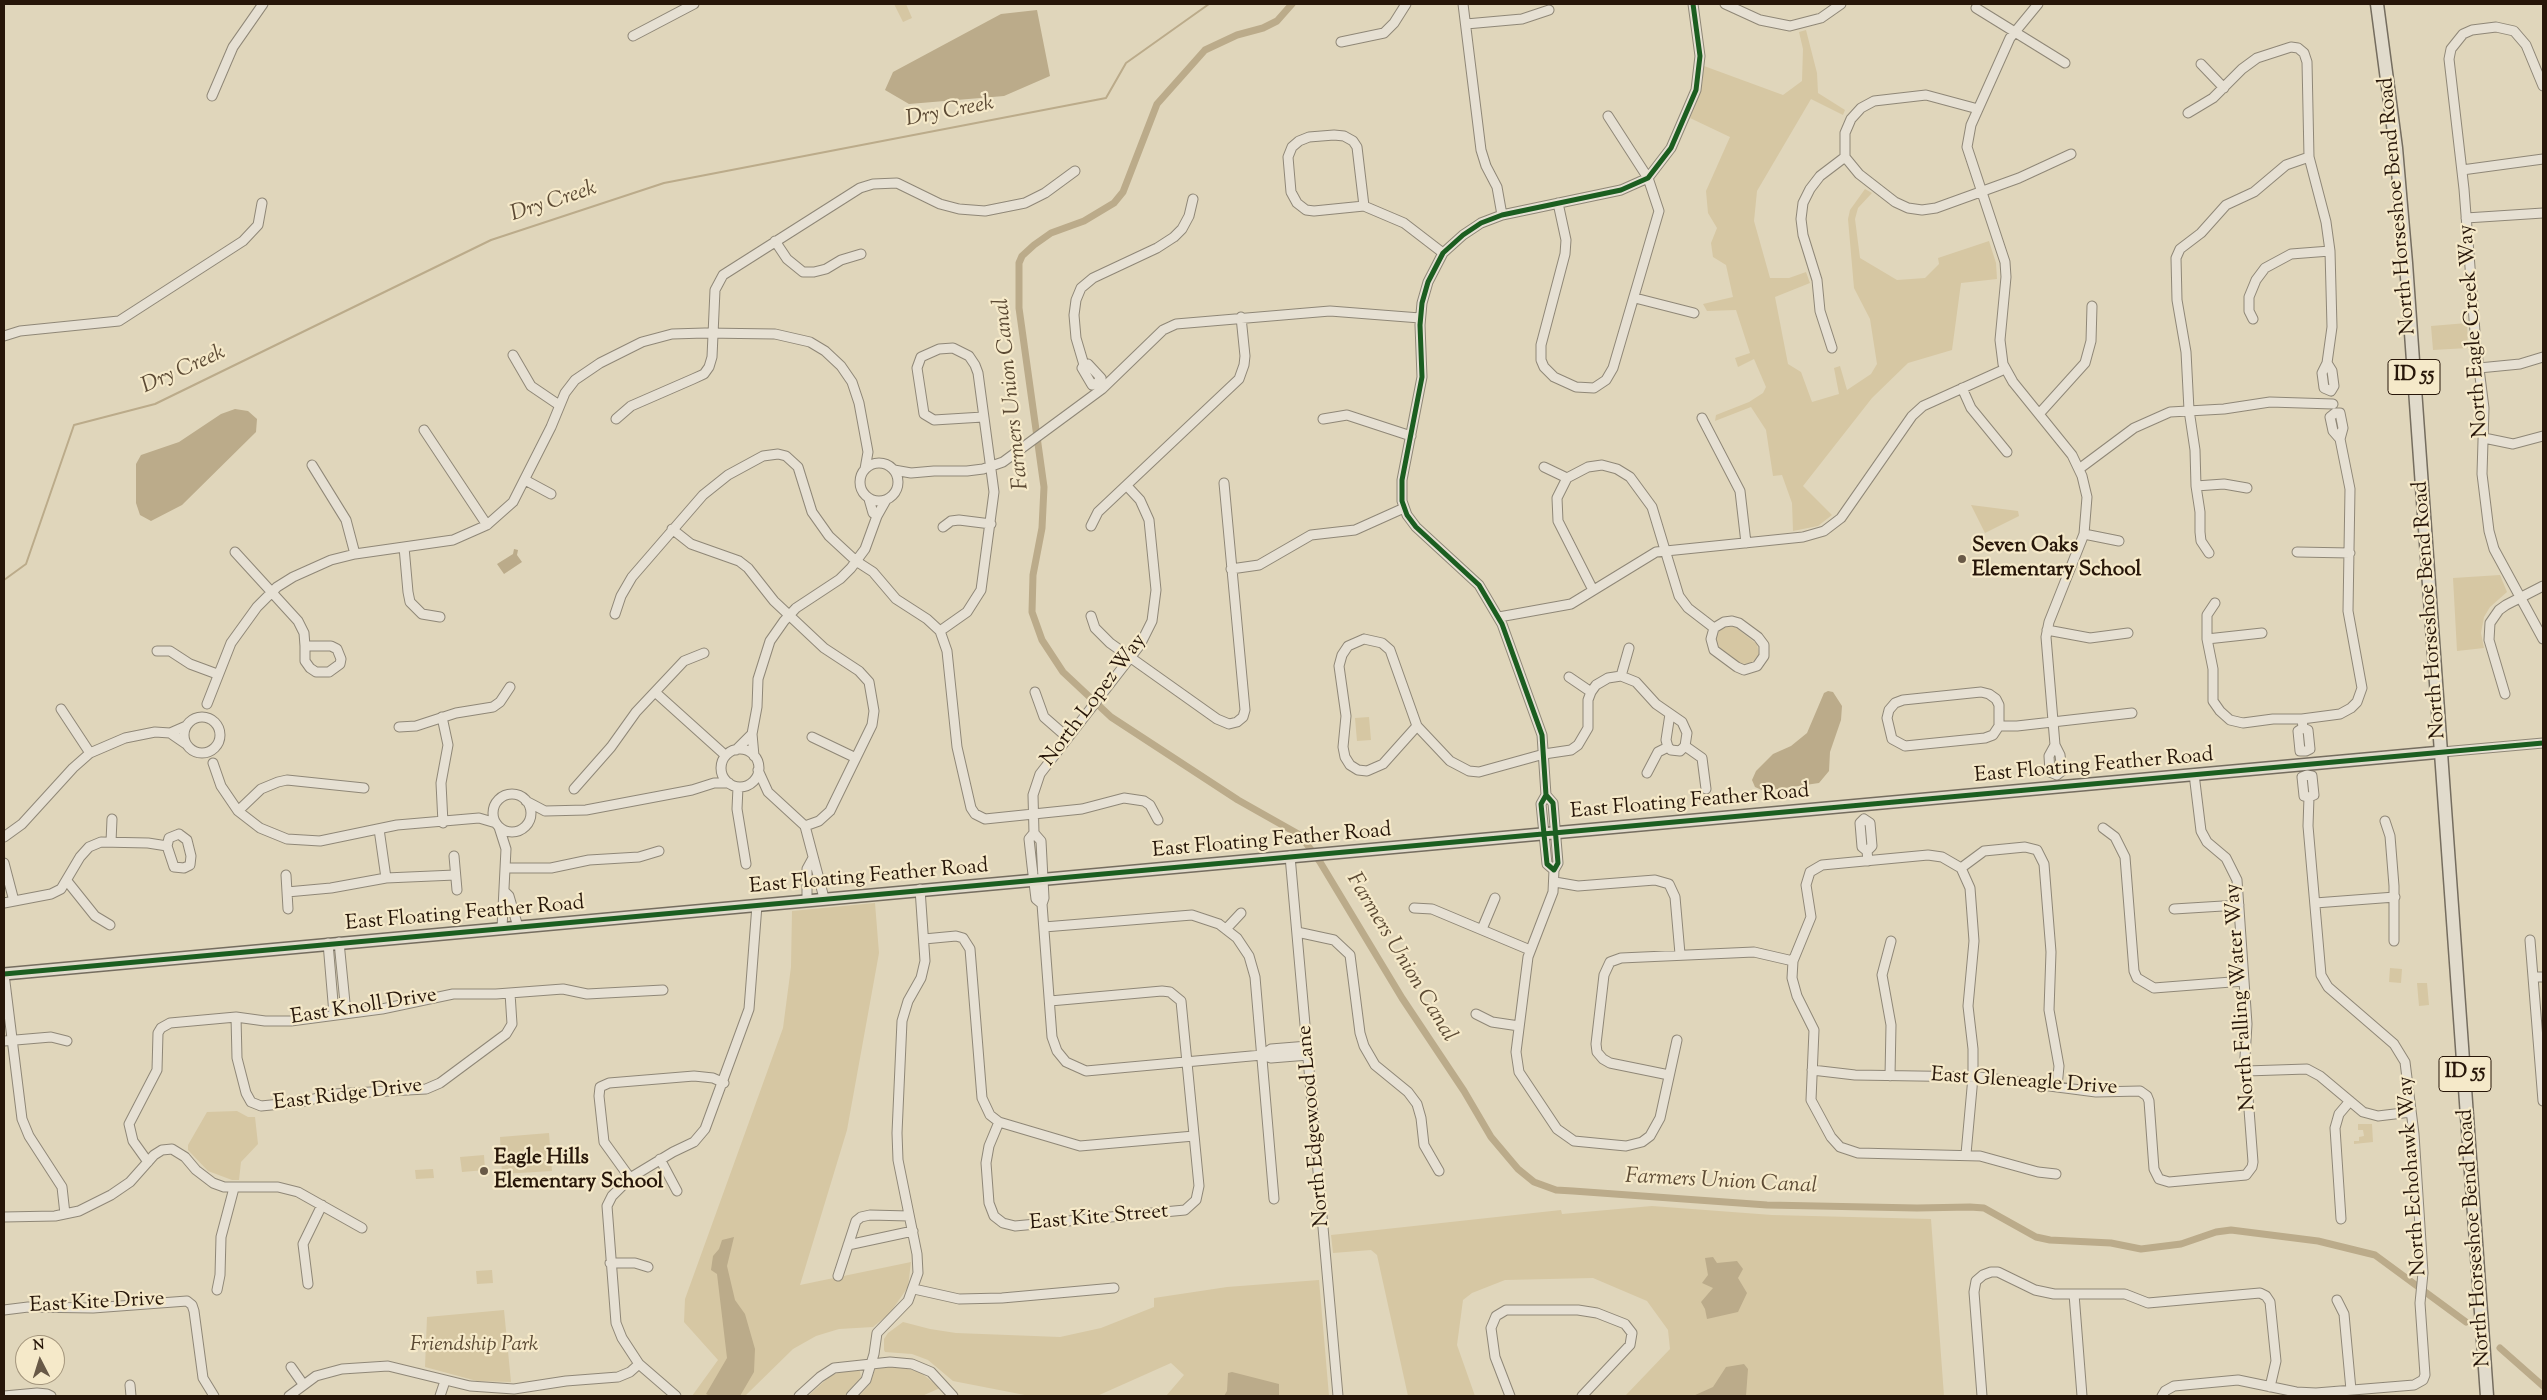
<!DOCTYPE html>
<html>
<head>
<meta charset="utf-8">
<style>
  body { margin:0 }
  #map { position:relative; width:2547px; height:1400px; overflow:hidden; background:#e0d6bb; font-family:"Sorts Mill Goudy",serif }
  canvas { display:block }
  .frame { position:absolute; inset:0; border:5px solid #271609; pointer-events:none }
  .north { position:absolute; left:15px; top:1335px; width:50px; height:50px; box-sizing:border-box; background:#f5e9c9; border:1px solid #a3957c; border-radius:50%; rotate:355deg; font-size:14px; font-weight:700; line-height:20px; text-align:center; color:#271609 }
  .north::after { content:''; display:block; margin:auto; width:18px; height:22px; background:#685947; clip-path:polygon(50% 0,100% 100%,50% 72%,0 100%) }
</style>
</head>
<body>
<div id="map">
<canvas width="2547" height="1400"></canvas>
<div class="frame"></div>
<div class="north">N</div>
</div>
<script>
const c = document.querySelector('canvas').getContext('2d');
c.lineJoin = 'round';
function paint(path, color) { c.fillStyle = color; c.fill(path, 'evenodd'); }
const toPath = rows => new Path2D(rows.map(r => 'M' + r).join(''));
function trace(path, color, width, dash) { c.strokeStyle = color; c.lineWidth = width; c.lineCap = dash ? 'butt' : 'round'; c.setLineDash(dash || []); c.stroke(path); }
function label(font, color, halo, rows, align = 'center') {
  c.font = font + ' "Sorts Mill Goudy",serif'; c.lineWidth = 4.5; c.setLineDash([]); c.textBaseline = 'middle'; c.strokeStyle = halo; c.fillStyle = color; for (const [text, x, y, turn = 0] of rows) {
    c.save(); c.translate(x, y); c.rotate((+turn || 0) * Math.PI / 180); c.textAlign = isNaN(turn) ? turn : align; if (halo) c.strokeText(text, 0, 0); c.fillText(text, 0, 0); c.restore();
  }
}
paint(toPath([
  [894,4,906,4,912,18,903,22],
  [1806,30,1817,73,1818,93,1845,110,1843,115,1811,99,1757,191,1754,221,1770,278,1789,278,1806,272,1810,283,1775,297,1788,364,1801,372,1812,402,1839,394,1834,368,1840,366,1847,390,1871,374,1877,364,1870,319,1854,288,1848,219,1850,210,1865,189,1872,193,1858,208,1855,219,1860,258,1897,280,1925,278,1939,264,1938,258,1989,241,1996,263,1997,279,1961,283,1952,350,1908,363,1872,398,1803,486,1832,515,1818,526,1793,531,1792,503,1782,475,1773,476,1766,430,1751,407,1715,421,1716,415,1749,402,1763,393,1766,387,1754,359,1738,367,1735,358,1750,353,1736,310,1707,311,1703,304,1733,297,1726,265,1713,257,1711,243,1717,228,1708,213,1706,191,1730,137,1690,118,1702,85,1704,66,1783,95,1802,81,1803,49,1799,32],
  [2467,323,2468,348,2433,350,2431,326],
  [1971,505,2018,511,2019,516,1985,533],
  [2500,575,2507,592,2490,607,2484,617,2481,633,2484,648,2457,651,2453,578],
  [1725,626,1735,627,1757,644,1759,654,1752,663,1741,664,1718,647,1716,640,1717,633],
  [1369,717,1371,740,1357,741,1355,718],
  [875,903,879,953,847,1130,800,1285,911,1262,908,1287,890,1313,873,1327,839,1329,816,1336,793,1349,745,1396,692,1396,718,1360,684,1322,685,1299,783,1028,791,967,792,911],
  [2390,968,2402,969,2401,983,2389,982],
  [2417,983,2427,983,2429,1005,2419,1006],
  [237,1111,248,1117,255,1117,258,1144,241,1162,239,1180,232,1180,208,1171,188,1150,188,1145,207,1112],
  [2358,1124,2372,1124,2373,1142,2354,1144,2354,1141,2359,1141,2359,1137,2364,1136,2363,1130,2358,1130],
  [549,1133,552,1171,502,1174,500,1137],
  [484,1155,485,1170,462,1172,460,1157],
  [433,1169,434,1178,416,1179,415,1170],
  [1652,1206,1772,1215,1931,1219,1944,1396,1625,1396,1670,1349,1668,1330,1647,1301,1593,1278,1505,1280,1472,1293,1463,1300,1457,1345,1475,1396,1408,1396,1377,1255,1371,1250,1333,1253,1331,1235,1561,1210,1562,1214],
  [492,1270,493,1283,477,1284,476,1271],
  [1319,1280,1329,1396,1166,1396,1184,1375,1171,1363,1097,1396,1030,1396,953,1381,928,1360,912,1354,885,1352,884,1350,884,1339,888,1333,903,1322,930,1329,956,1333,1060,1337,1101,1328,1154,1307,1154,1298,1227,1287],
  [504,1310,511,1382,477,1381,425,1367,427,1317],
  [895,1366,920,1372,940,1388,922,1396,859,1396,870,1384,875,1369],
  [856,1369,860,1371,861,1377,844,1396,808,1396,829,1377,842,1371]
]), '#d6c7a3');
paint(toPath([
  [1037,10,1050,76,1004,96,909,104,885,90,893,72,1001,14],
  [235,409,248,411,257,419,256,432,182,505,151,521,140,515,136,503,136,464,141,455,179,442,221,414],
  [514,549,518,550,517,555,522,562,504,574,497,564,513,554],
  [1828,691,1833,692,1842,706,1841,720,1830,752,1829,771,1819,783,1764,791,1755,787,1752,780,1756,771,1773,754,1791,746,1807,733,1824,693],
  [734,1237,727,1266,735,1300,745,1314,755,1349,754,1372,740,1396,710,1396,706,1394,727,1358,717,1274,711,1270,713,1256,719,1249,722,1240],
  [1713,1257,1717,1263,1737,1261,1743,1269,1738,1278,1747,1293,1738,1312,1707,1319,1705,1309,1701,1302,1713,1288,1702,1283,1708,1275,1705,1258],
  [1744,1364,1748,1369,1746,1396,1693,1396,1713,1387,1726,1367],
  [1232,1372,1279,1384,1279,1396,1224,1396,1227,1391,1228,1373]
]), '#bbab8a');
trace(toPath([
  [4,580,26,564,74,425,155,404,491,240,664,183,1106,98,1126,63,1209,4]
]), '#bbab8a', 2);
trace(toPath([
  [1292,4,1277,21,1263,28,1237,35,1205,50,1157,104,1123,192,1114,203,1084,221,1051,233,1034,245,1022,256,1019,263,1019,308,1044,487,1042,528,1033,575,1032,612,1042,640,1063,672,1111,717,1238,800,1300,835,1320,862,1402,998,1464,1091,1491,1137,1518,1169,1534,1182,1556,1190,1573,1191,1767,1205,1917,1208,1970,1207,1984,1208,2036,1237,2050,1240,2111,1243,2141,1249,2181,1244,2216,1232,2231,1230,2318,1241,2375,1255,2466,1322],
  [2500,1348,2543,1386]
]), '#bbab8a', 7);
const minor = toPath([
  [1463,4,1481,150,1486,166,1497,187,1502,215],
  [1725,4,1760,20,1790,26,1821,18,1841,4],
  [2038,4,2010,38,1971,125,1967,147,2005,262,2006,277,2000,340,2003,364,2013,382,2072,455,2082,476,2087,497,2084,534,2049,622,2046,637,2055,745],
  [1976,8,2065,63],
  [1466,24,1522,19,1549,10],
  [633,36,694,4],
  [1341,42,1384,33,1394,23,1406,4],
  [2201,64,2224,88],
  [2543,86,2526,45,2514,31,2496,27,2472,30,2463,34,2451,49,2449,59,2464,189,2476,345,2484,408,2482,474,2489,531,2494,549,2543,639],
  [212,96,233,47,263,4],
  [2188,113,2213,98,2242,69,2257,58,2291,47,2298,48,2304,53,2307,62,2309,157,2326,222,2330,251,2332,327,2327,363,2322,373,2324,388,2331,391,2334,386,2332,371,2327,363],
  [1334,135,1344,136,1353,141,1357,147,1364,206,1314,211,1306,210,1297,203,1291,192,1288,157,1292,147,1299,141,1309,137,1334,135],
  [1845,157,1859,174,1895,202,1908,208,1922,210,1936,208,2019,178,2071,154],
  [1845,157,1845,133,1851,119,1861,108,1874,101,1926,95,1978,109],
  [2462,170,2543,159],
  [1558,203,1566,240,1565,254,1541,345,1541,360,1544,367,1554,377,1576,387,1594,388,1606,380,1613,368,1659,211,1648,178,1608,116],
  [1364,206,1404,223,1443,253],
  [2466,218,2543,213],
  [775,241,787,259,803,272,814,272,826,269,841,260,861,254],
  [1635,298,1694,313],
  [2253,319,2249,311,2249,297,2256,280,2265,268,2291,254,2330,251],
  [4,336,20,331,119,321,243,241,258,225,262,203],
  [1832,348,1820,311,1817,280,1803,235,1801,219,1803,203,1810,189,1820,176,1845,157],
  [513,355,531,386,559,405],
  [1084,365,1088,364,1101,378,1097,383,1092,385,1082,368,1084,365,1076,338,1074,315,1076,300,1081,288,1093,278,1157,248,1174,237,1182,229,1189,216,1193,199],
  [2479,368,2520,364,2543,357],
  [1962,388,1971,408,2007,452],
  [2335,413,2340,413,2343,428,2340,439,2333,431,2330,417,2335,413],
  [2039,414,2085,363,2091,341,2092,306],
  [1702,418,1740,491,1746,543],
  [616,419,631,406,693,379,704,374,709,367,712,357,715,290,723,275,860,188,873,184,897,183,940,204,959,209,985,211,1025,203,1045,193,1075,171],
  [1323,419,1347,415,1411,436],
  [424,430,487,525],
  [2484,438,2513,444,2543,436],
  '860 482a19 19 0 1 1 38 0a19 19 0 1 1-38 0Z',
  [312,465,346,520,355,554],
  [1544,467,1567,478],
  [2079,469,2134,428,2170,412,2224,409,2270,402,2333,404],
  [894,470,911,473,934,471,967,471,983,469,1003,462,1102,389,1163,330,1176,324,1330,311,1420,318],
  [1567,478,1588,467,1602,465,1617,469,1630,477,1652,507,1679,596,1688,608,1714,628],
  [1567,478,1557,498,1558,521,1593,590],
  [525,480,551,494],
  [2196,486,2224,484,2247,488],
  [869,499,873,513,877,516,886,500],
  [1091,526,1098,512,1239,379,1244,365,1245,356,1241,317],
  [943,527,951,521,959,520,991,524],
  [672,529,691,544,739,561,748,568,774,601,824,648,859,671,869,682,874,711,872,725,830,811,819,821,805,826],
  [2084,534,2119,541],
  [404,547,408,592,410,602,422,614,440,617],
  [235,552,298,621,304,633,305,646],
  [2297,552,2350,553],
  [2209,553,2201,541,2200,532,2200,512,2196,486,2195,450,2189,410,2186,352,2177,300,2176,258,2180,249,2201,233,2226,205,2254,192,2286,165,2309,157],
  [1231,569,1259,565,1311,535,1355,530,1404,508],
  [2215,603,2207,615,2207,639,2213,669,2213,701,2220,711,2230,720,2243,723,2273,719,2302,719],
  [615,614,621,596,632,577,703,495,728,475,763,456,778,454,786,456,798,467,812,512,829,536,856,561,873,572,896,599,927,619,940,631,947,651,957,747,971,808,975,814,985,819,1082,809,1124,798,1144,801,1150,805,1158,820],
  [1091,616,1095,628,1110,643,1217,719,1229,724,1237,722,1243,717,1245,710,1224,483],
  [1499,617,1571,604,1656,552,1803,537,1824,531,1841,518,1912,416,1923,406,2005,369],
  [1732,621,1739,623,1758,637,1764,645,1764,656,1757,666,1744,670,1737,667,1714,650,1711,639,1714,628,1724,622,1732,621],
  [2047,630,2090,638,2128,633],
  [940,631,967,612,981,590,994,492,978,373,975,365,969,356,953,348,939,349,921,357,917,368,924,414,934,420,983,417],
  [1364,639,1382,643,1390,650,1417,726,1383,764,1367,771,1358,770,1350,765,1345,757,1343,747,1346,716,1339,666,1342,655,1348,646,1364,639],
  [2207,639,2262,633],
  [305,646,331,646,337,649,341,659,340,664,329,672,316,672,310,668,305,661,305,646],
  [157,651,170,651,190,664,217,674],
  [1621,676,1629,648],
  [1569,677,1591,692],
  [655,692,725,755],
  [1035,692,1044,717,1068,738],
  [2505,694,2489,640,2490,623,2499,610,2506,605,2543,586],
  [207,704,231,643,257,607,277,587,293,577,331,560,355,554,453,540,487,525,513,502,551,427,565,393,575,380,600,363,642,342,672,334,705,333,775,334,810,342,825,351,841,366,852,382,859,403,868,452,865,469],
  [61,709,90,753],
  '184 735a18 18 0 1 1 36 0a18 18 0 1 1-36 0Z',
  [442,717,448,745,441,783,443,823],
  [186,726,170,733,186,744],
  [1417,726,1450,761,1469,771,1479,772,1544,754,1571,750,1578,745,1588,728,1588,700,1591,692,1596,685,1608,678,1621,676,1636,682,1656,704,1682,722,1687,733,1685,746,1680,751,1671,750,1668,747,1666,740,1670,714],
  [1999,726,1999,705,1996,699,1989,694,1981,692,1903,700,1895,703,1889,710,1887,718,1892,739,1905,746,1985,738,1993,735,1999,726,2017,726,2132,713],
  [399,727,416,726,456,713,493,707,500,702,510,687],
  [2303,728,2298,731,2300,751,2306,751,2310,749,2308,730,2303,728,2302,719,2340,714,2351,708,2357,702,2362,688,2348,611,2350,489,2340,439],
  [812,737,856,758],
  [2055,745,2060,755,2062,771,2057,775,2050,772,2049,756,2055,745],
  [1685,746,1702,758,1706,789],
  '721 768a19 19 0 1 1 38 0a19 19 0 1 1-38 0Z',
  [736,750,752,734],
  [2442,752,2543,743],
  [754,756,752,734,757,707,758,679,770,641,784,621,796,608,840,579,851,568,865,549,877,516],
  [213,763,221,786,238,811,260,828,287,839,320,841,397,825,479,818,496,823],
  [758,770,768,792,805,826,824,898],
  [1647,773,1658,752,1668,747],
  [2307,775,2312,776,2314,795,2309,797,2304,796,2302,777,2307,775],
  [738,787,737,809,746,864],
  [574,789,611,747,636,712,684,661,704,653],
  '493 813a19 19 0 1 1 38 0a19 19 0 1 1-38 0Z',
  [1546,795,1553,803,1558,863,1554,870,1547,864,1541,804,1546,795,1542,735,1502,624,1479,585,1416,527,1407,515,1402,501,1402,480,1422,377,1420,325,1422,303,1428,282,1443,253,1463,235,1481,223,1502,215,1621,190,1648,178,1671,148,1696,90,1700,56,1693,4],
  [526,801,545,811,586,810,692,790,714,783,729,783],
  [238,811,261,789,278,782,287,780,364,788],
  [2385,821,2390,836,2394,886,2394,941],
  [499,827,506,849,502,928],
  [2103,828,2115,837,2125,857,2134,971,2137,978,2154,988,2244,981],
  [379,829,386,878],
  [1034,833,1033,795,1040,774,1140,645,1152,621,1156,590,1149,520,1140,500,1127,486],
  [1034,833,1041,841,1044,898,1042,904,1036,899,1032,866,1029,839,1034,833],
  [179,834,187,840,191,856,190,865,184,868,174,867,167,846,169,838,179,834],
  [4,837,22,824,73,768,90,753,125,738,155,732,170,733],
  [111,842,112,819],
  [1867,851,1872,846,1870,823,1864,819,1860,823,1862,847,1867,851,1868,861],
  [454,856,457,890],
  [1290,856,1338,1396],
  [4,863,14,901],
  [506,868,551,868,589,860,639,857,659,851],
  [1961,868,1970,888,1974,941,1968,1006,1973,1049,1973,1077,1966,1154],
  [1554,870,1553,892,1528,957,1516,1052,1519,1072,1557,1129,1574,1141,1626,1146,1642,1142,1650,1136,1660,1118,1677,1040],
  [286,875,288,909],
  [67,881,95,916,110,925],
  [1555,882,1578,886,1655,880,1669,884,1675,897,1680,954],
  [287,892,331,888,386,878,455,875],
  [505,892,509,896,518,927],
  [807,900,807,869,813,858],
  [4,903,51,894,61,889,80,857,89,847,101,842,148,843,167,846],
  [2315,903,2395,897],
  [1042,904,1052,1037,1057,1051,1066,1062,1086,1071,1262,1055],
  [1414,908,1432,909,1530,950],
  [2174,909,2239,905],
  [1044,927,1192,915,1219,924,1237,938,1249,956,1255,977,1274,1199],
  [1227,928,1241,913],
  [1482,929,1495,898],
  [1297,932,1334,940,1350,955,1360,1033,1364,1046,1375,1065,1408,1092,1417,1104,1421,1118,1424,1145,1439,1171],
  [924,939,956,936,963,938,970,949,982,1098,990,1115,999,1122,989,1146,986,1163,989,1203,994,1216,1003,1223,1015,1226,1185,1210,1196,1200,1199,1186,1181,1001,1170,992,1162,991,1050,1001],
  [2530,940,2543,1101],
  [339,942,346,1013],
  [328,943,334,1014],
  [4,974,22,1119,29,1136,62,1187,65,1214],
  [2533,977,2543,977],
  [1476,1014,1492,1022,1519,1026],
  [236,1017,237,1058,246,1093,251,1102,261,1106,301,1102,334,1094,426,1089,440,1083,506,1034,512,1024,510,993],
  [4,1041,51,1037,67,1041],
  [1308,1046,1271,1049,1262,1055,1271,1058,1308,1055],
  [1812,1070,1855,1075,1980,1077,2096,1092,2140,1091,2147,1096,2149,1101,2154,1169,2159,1179,2169,1182,2246,1175,2252,1167,2253,1162,2245,1057,2247,1024,2237,880,2226,858,2207,842,2201,831,2194,774],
  [2246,1071,2307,1069,2320,1076,2363,1112,2378,1116,2411,1112],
  [1669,1075,1610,1063,1603,1059,1597,1052,1596,1044,1604,975,1610,962,1621,958,1754,952,1793,961],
  [1890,1076,1891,1025,1882,975,1891,941],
  [999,1122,1080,1146,1194,1136],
  [660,1159,677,1191],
  [148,1162,133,1141,129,1124,157,1070,158,1033,161,1028,170,1023,236,1017,265,1021,291,1021,382,1009,453,994,496,994,563,989,587,994,663,990],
  [2056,1174,2038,1172,1980,1156,1858,1153,1840,1147,1831,1137,1811,1100,1814,1030,1797,996,1792,978,1793,961,1811,917,1806,885,1810,872,1822,865,1928,855,1942,857,1961,868,1984,851,2025,847,2037,850,2044,864,2051,952,2049,1010,2059,1066,2057,1087],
  [630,1178,604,1142,599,1096,600,1087,609,1083,694,1076,713,1078,724,1083],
  [4,1217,55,1216,79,1211,111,1195,130,1182,154,1155,162,1150,172,1149,185,1157,196,1170,213,1183,224,1187,278,1187,298,1192,362,1228],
  [2341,1219,2335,1128,2339,1114,2350,1101],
  [848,1245,913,1231],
  [610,1263,635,1263,648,1267],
  [838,1276,856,1221,861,1217,870,1215,909,1216],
  [308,1284,303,1244,322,1205],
  [914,1289,959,1299,1002,1298,1114,1288],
  [217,1290,220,1275,221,1237,234,1188],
  [2074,1294,2082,1396],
  [2337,1300,2344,1314,2351,1390],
  [4,1310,28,1307,93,1308,187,1301,192,1305,194,1311,203,1378,214,1396],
  [291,1367,303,1384],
  [130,1385,131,1396],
  [4,1396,37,1393,47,1394,51,1396],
  [289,1396,316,1376,342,1369,388,1366,470,1386,514,1389,566,1381,618,1377,630,1372,639,1364],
  [440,1396,445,1381],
  [676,1396,639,1364,622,1338,616,1323,607,1206,612,1196,630,1178,673,1152,694,1142,705,1129,749,1009,757,905],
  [799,1396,820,1377,834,1368,890,1362,912,1364,931,1372,953,1396],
  [851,1396,866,1380,874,1354,877,1333,908,1301,918,1273,917,1254,898,1160,897,1133,902,1021,908,1001,921,978,925,961,920,889],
  [1510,1396,1495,1357,1491,1328,1496,1316,1506,1310,1578,1310,1597,1313,1625,1324,1632,1333,1630,1345,1582,1396],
  [1982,1396,1974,1292,1976,1281,1983,1275,1991,1272,1998,1272,2035,1290,2054,1294,2125,1294,2148,1303,2260,1293,2266,1296,2270,1302,2276,1361,2270,1387],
  [2162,1396,2165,1391,2174,1386,2238,1380,2296,1392,2316,1393,2414,1385,2423,1380,2425,1375,2420,1303,2423,1273,2414,1134,2405,1062,2394,1044,2328,987,2321,975,2308,826,2309,797]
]);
const major = toPath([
  [4,974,2442,752]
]);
const highway = toPath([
  [2377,4,2396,148,2406,263,2487,1396]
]);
trace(minor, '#8f8777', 11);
trace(major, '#756d5f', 14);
trace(highway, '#756d5f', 15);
trace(minor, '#e6e0d3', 9);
trace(major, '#e1dbcc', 11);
trace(highway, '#e1dbcc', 12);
trace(toPath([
  [1546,795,1553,803,1558,863,1554,870,1547,864,1541,804,1546,795,1542,735,1502,624,1479,585,1416,527,1407,515,1402,501,1402,480,1422,377,1420,325,1422,303,1428,282,1443,253,1463,235,1481,223,1502,215,1621,190,1648,178,1671,148,1696,90,1700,56,1693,4],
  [4,974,2543,743]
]), '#1b5e20', 5);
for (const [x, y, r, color] of [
  [1962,559,5,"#685947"],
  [484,1171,5,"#685947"]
]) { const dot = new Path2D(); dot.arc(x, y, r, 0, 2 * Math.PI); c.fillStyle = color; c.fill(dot); trace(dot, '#f5e9c9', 2); }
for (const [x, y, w] of [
  [2414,377,52],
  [2465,1074,52]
]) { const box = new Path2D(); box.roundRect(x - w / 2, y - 17.5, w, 35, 4); c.fillStyle = '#f5e9c9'; c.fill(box); trace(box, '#271609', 1); }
label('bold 20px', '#271609', null, [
  ["ID 55",2414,377],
  ["ID 55",2465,1074]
]);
label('21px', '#271609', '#f5e9c9', [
  ["North Horseshoe Bend Road",2399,206,-95],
  ["North Eagle Creek Way",2475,331,-94],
  ["North Horseshoe Bend Road",2431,610,-94],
  ["North Lopez Way",1095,701,-53],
  ["East Floating Feather Road",2094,767,-5],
  ["East Floating Feather Road",1690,803,-5],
  ["East Floating Feather Road",1272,842,-5],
  ["East Floating Feather Road",869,878,-5],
  ["East Floating Feather Road",465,915,-5],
  ["North Falling Water Way",2242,997,-94],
  ["East Knoll Drive",364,1008,-9],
  ["East Gleneagle Drive",2024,1083,4],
  ["East Ridge Drive",348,1096,-7],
  ["North Edgewood Lane",1315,1126,-95],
  ["North Echohawk Way",2414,1176,-94],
  ["East Kite Street",1099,1219,-5],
  ["North Horseshoe Bend Road",2476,1238,-94],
  ["East Kite Drive",97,1304,-3]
]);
label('bold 21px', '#271609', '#f5e9c9', [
  ["Seven Oaks",1972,547],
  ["Elementary School",1972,571],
  ["Eagle Hills",494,1159],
  ["Elementary School",494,1183]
], 'left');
label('italic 21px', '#594832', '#f5e9c9', [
  ["Friendship Park",474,1346]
]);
label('italic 22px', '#5c4a34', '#f5e9c9', [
  ["Dry Creek",950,113,-11],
  ["Dry Creek",554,203,-18],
  ["Dry Creek",184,371,-24],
  ["Farmers Union Canal",1013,394,-96],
  ["Farmers Union Canal",1400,958,59],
  ["Farmers Union Canal",1721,1183,3]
]);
</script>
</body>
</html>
